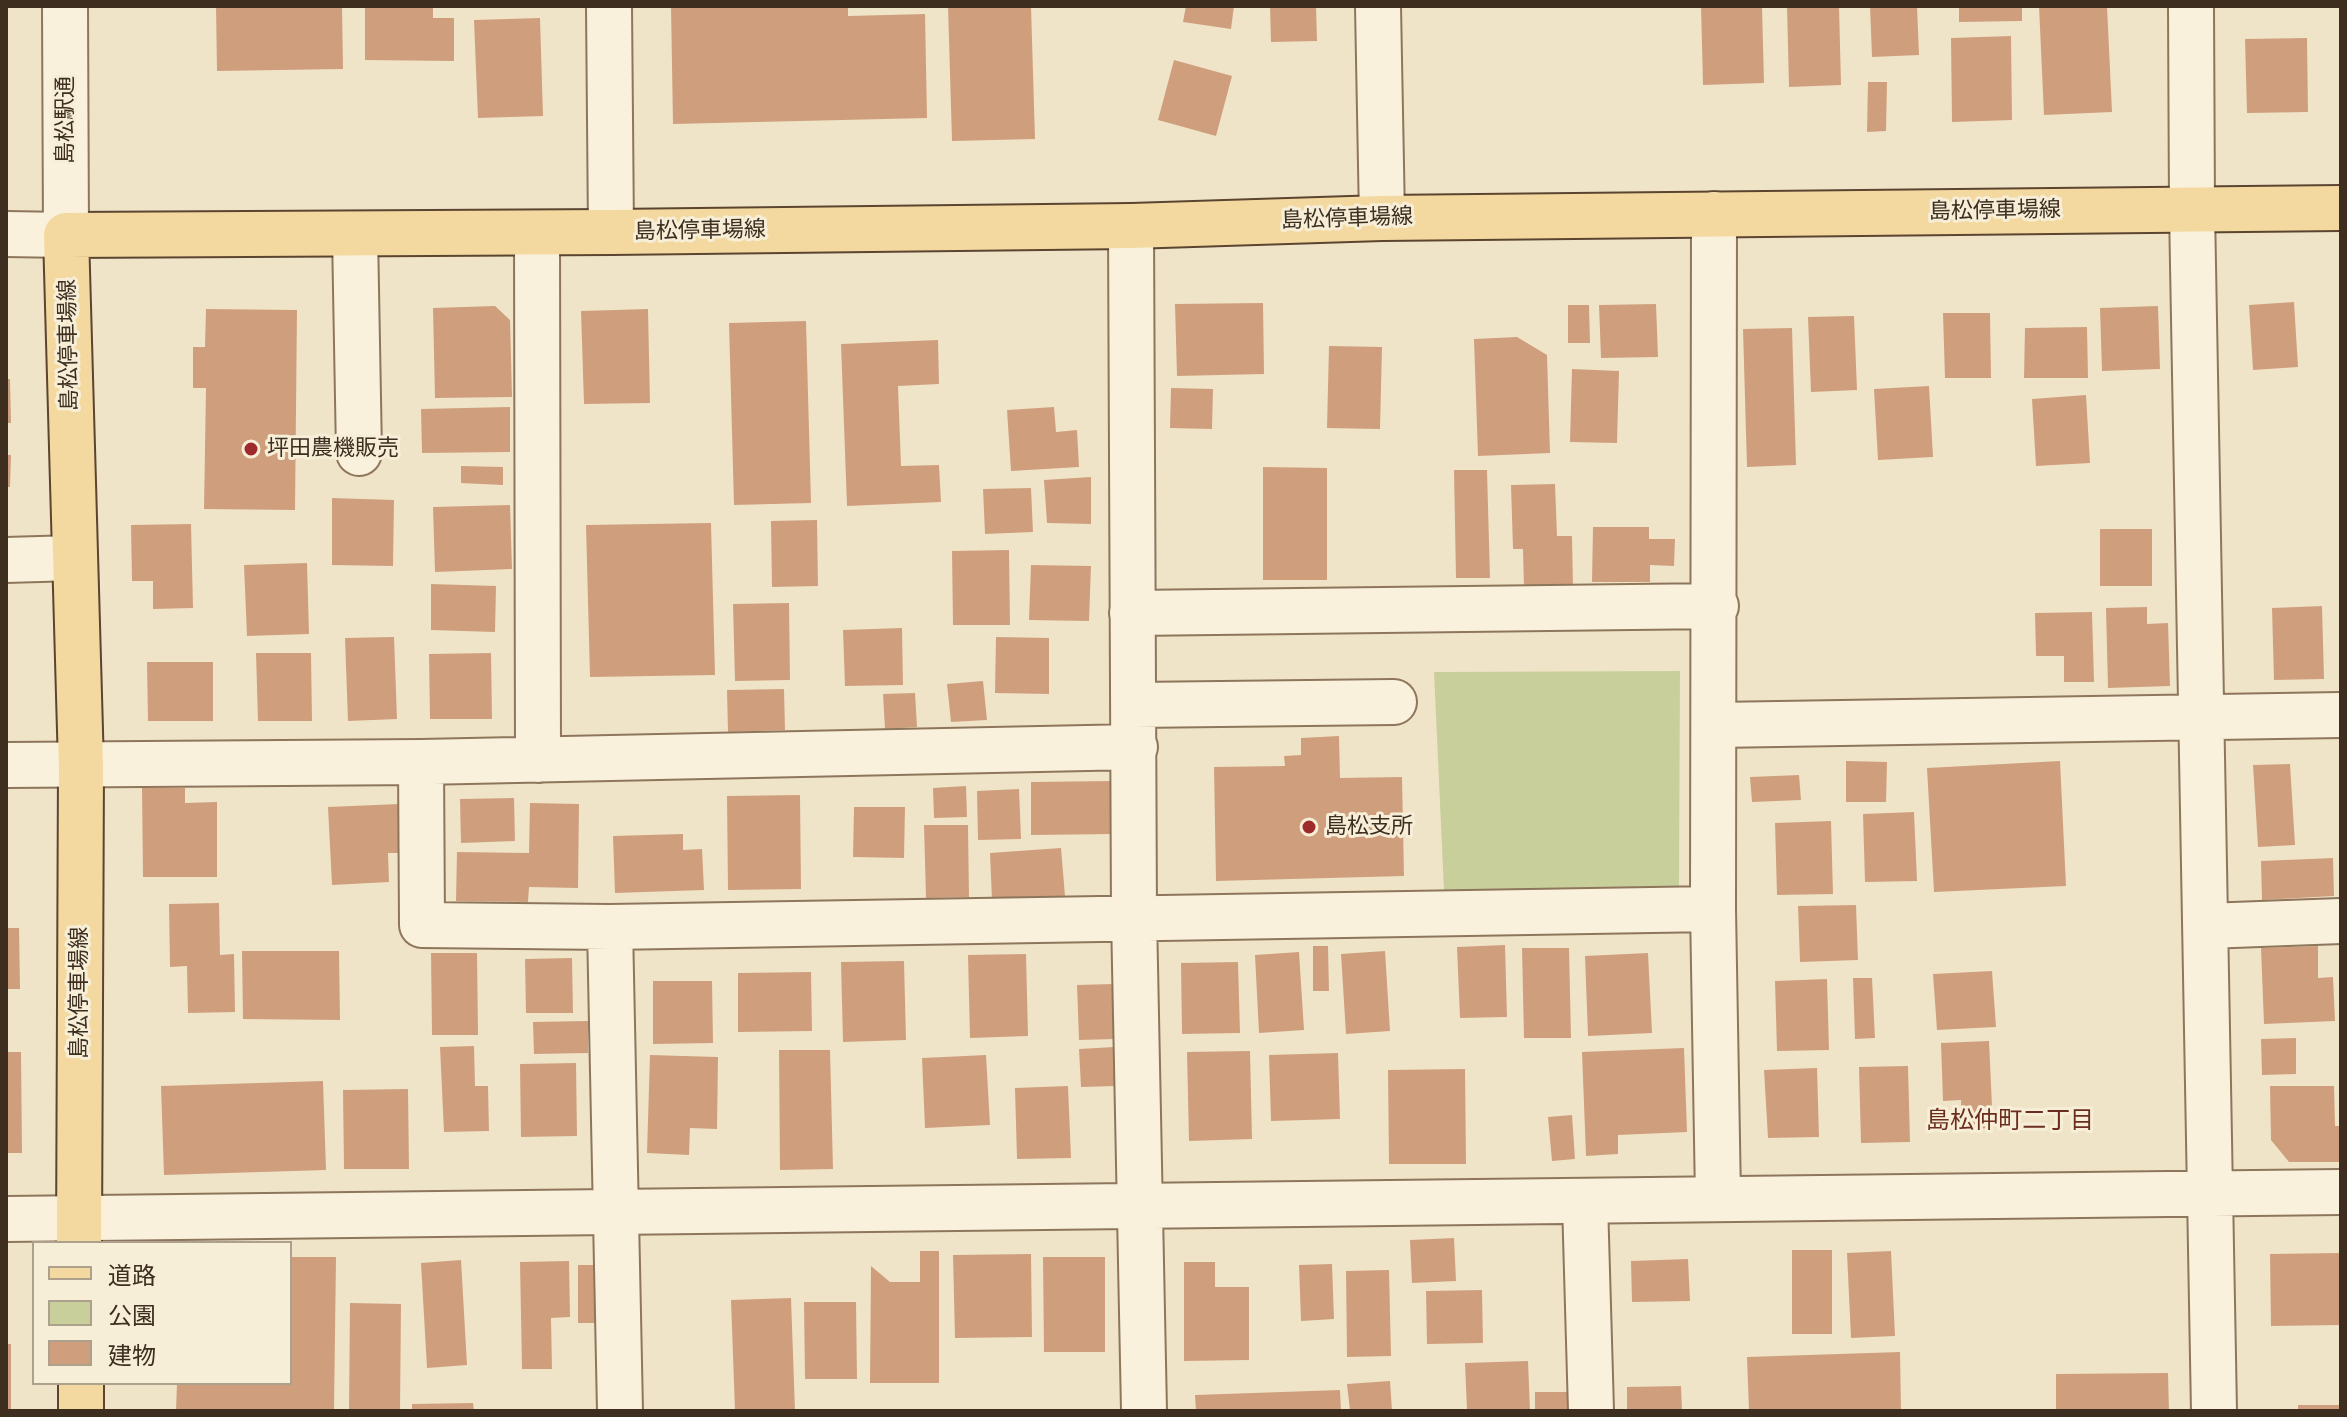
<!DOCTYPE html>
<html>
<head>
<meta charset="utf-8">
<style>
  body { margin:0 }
  #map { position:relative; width:2347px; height:1417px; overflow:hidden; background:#f0e4c8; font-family:Lora,"Noto Sans JP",serif }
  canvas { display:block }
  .frame { position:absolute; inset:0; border:8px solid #3d2e20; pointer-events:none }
  .legend { position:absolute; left:32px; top:1241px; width:260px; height:144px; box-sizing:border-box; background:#f7eed8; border:2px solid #ada18e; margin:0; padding:10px 14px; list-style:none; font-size:24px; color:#3d2e20 }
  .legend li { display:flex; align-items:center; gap:16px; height:40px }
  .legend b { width:40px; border:2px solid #ada18e }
</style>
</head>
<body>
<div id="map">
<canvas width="2347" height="1417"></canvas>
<div class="frame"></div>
<ul class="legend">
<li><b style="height:10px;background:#f3d9a0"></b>道路</li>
<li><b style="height:22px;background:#c9cf9b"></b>公園</li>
<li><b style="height:22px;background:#cf9f7d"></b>建物</li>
</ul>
</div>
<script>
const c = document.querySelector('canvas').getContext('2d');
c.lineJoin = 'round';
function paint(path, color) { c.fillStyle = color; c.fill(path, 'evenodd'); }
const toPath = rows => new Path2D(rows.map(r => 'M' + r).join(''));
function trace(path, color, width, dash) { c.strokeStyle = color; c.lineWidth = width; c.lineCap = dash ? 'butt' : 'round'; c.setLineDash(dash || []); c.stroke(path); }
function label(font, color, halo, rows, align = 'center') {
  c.font = font + ' Lora,"Noto Sans JP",serif'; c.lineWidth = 6; c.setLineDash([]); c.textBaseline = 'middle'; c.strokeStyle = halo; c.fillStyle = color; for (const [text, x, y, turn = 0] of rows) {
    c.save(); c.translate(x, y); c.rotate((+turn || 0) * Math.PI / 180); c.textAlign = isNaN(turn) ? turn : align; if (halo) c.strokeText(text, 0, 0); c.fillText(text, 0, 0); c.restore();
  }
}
paint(toPath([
  [1680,671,1679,886,1444,891,1434,672]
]), '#c9cf9b');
paint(toPath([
  [216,6,342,6,343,69,217,71],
  [365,6,433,6,433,18,454,18,454,61,365,60],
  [671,6,848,6,848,16,925,14,927,118,673,124],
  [948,6,1031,6,1035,139,952,141],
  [1186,6,1234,6,1231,29,1183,22],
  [1270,6,1316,6,1317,41,1271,42],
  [1701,6,1762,6,1764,83,1703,85],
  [1787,6,1839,6,1841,85,1789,87],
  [1870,6,1917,6,1919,55,1872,57],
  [1959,6,2022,6,2022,21,1959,22],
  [2039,6,2107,6,2112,112,2044,115],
  [540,18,543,116,478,118,474,20],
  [2011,36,2012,120,1952,122,1951,38],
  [2307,38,2308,112,2247,113,2245,39],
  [1174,60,1232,76,1216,136,1158,120],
  [1868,82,1887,82,1886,131,1867,132],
  [2294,302,2298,367,2253,370,2249,305],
  [1263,303,1264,374,1177,376,1175,304],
  [1656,304,1658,357,1601,358,1599,305],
  [1568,305,1589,305,1590,343,1568,343],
  [495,306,510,320,512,397,435,398,433,308],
  [2158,306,2160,369,2102,371,2100,308],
  [206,309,297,310,295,510,204,509,206,388,193,388,193,347,205,347],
  [648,309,650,403,584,404,581,311],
  [1943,313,1990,313,1991,378,1945,378],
  [1854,316,1857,390,1811,392,1808,317],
  [806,321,811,503,734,505,729,323],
  [2087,327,2088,378,2024,378,2025,328],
  [1792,328,1796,465,1747,467,1743,329],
  [1517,337,1547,355,1550,453,1478,456,1474,339],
  [938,340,939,384,898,386,901,466,939,465,941,502,847,506,841,344],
  [1329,346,1382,347,1380,429,1327,428],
  [1572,369,1619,371,1617,443,1570,442],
  [6,379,10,379,11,423,6,423],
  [1929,386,1933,457,1878,460,1874,389],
  [1171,388,1213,389,1212,429,1170,428],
  [2086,395,2090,463,2036,466,2032,399],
  [510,407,510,452,422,453,421,409],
  [1054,407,1056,432,1077,430,1079,467,1011,471,1007,410],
  [6,455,11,455,10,487,6,487],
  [461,466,503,467,503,485,461,483],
  [1263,467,1327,468,1327,580,1263,580],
  [1454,470,1487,470,1490,578,1456,578],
  [1091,477,1091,524,1047,523,1044,480],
  [1555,484,1557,536,1572,536,1573,588,1524,589,1523,549,1513,549,1511,485],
  [1031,488,1033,532,985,534,983,489],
  [332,498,394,500,393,566,332,565],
  [510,505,512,569,435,572,433,507],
  [817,520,818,586,772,587,771,521],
  [711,523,715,675,590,677,586,525],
  [191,524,193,608,153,609,153,581,132,581,131,525],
  [1593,527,1649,527,1649,539,1675,539,1674,566,1650,565,1650,582,1592,582],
  [2100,529,2152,529,2152,586,2100,586],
  [1009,550,1010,625,953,625,952,551],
  [307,563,309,634,247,636,244,565],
  [1031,565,1091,566,1089,621,1029,620],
  [431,584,496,586,495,632,431,630],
  [789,603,790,680,735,681,733,604],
  [2322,606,2324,679,2274,680,2272,608],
  [2147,607,2147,624,2168,623,2170,686,2108,688,2106,608],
  [2092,612,2094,682,2064,682,2064,656,2036,656,2035,613],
  [902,628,903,685,845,686,843,630],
  [394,637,397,719,348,721,345,638],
  [996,637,1049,638,1049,694,995,693],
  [256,653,311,653,312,721,258,721],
  [491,653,492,719,430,719,429,654],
  [147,662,213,662,213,721,148,721],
  [983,681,987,720,951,722,947,684],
  [784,689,785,730,728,732,727,690],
  [915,693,917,727,885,729,883,694],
  [1339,736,1340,778,1402,777,1404,876,1216,881,1214,767,1285,766,1284,756,1301,755,1301,738],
  [1846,761,1887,762,1886,802,1846,802],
  [2060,761,2066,886,1934,892,1927,768],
  [2290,764,2295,845,2258,847,2253,765],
  [1799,775,1801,800,1752,802,1750,777],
  [1113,781,1114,834,1031,835,1031,782],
  [966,786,967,817,934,818,933,788],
  [142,788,185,788,185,803,217,802,217,877,143,877],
  [1019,789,1021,839,978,840,977,791],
  [800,795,801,889,728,890,727,796],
  [514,798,515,841,461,843,460,799],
  [530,803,579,804,578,888,529,887,528,902,456,901,457,852,529,853],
  [399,804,401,853,388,853,389,882,332,885,328,807],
  [854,807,905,807,904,858,853,857],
  [1914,812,1917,881,1865,882,1863,814],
  [1831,821,1833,894,1777,895,1775,823],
  [924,825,968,825,969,897,926,898],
  [683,834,683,850,702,849,704,890,615,893,613,836],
  [1061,848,1065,896,992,900,990,853],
  [2333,858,2334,896,2262,900,2261,861],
  [219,903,220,955,234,954,235,1012,188,1013,187,966,170,967,169,904],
  [1856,905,1858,960,1800,962,1798,906],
  [6,928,19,928,20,989,6,989],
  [1505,945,1507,1017,1460,1018,1457,947],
  [1313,946,1328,946,1329,991,1313,991],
  [2318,946,2318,978,2333,977,2335,1021,2264,1024,2261,948],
  [1522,948,1569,948,1571,1038,1524,1038],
  [242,951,339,951,340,1020,243,1019],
  [1385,951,1390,1031,1346,1034,1341,954],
  [1299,952,1304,1030,1259,1033,1255,955],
  [431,953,477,953,478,1035,432,1035],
  [1648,953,1652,1033,1588,1036,1585,956],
  [1026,954,1028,1036,970,1038,968,955],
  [572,958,573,1013,526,1013,525,959],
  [904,961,906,1040,843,1042,841,962],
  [1238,962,1240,1033,1182,1034,1181,963],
  [1992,971,1996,1027,1937,1030,1933,974],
  [811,972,812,1031,738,1032,738,973],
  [1853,978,1872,978,1875,1038,1855,1039],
  [1827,979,1829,1050,1777,1051,1775,981],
  [653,981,712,981,713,1043,653,1044],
  [1113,984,1115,1039,1079,1040,1077,985],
  [588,1021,588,1053,534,1054,533,1022],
  [2296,1038,2296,1074,2262,1075,2261,1039],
  [1989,1041,1993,1128,1962,1129,1961,1100,1943,1101,1941,1043],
  [474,1046,475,1086,488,1086,489,1131,444,1132,440,1047],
  [1114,1047,1116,1086,1081,1087,1079,1049],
  [1684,1048,1687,1132,1618,1135,1618,1154,1586,1156,1582,1052],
  [779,1050,830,1050,833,1169,780,1170],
  [1250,1051,1252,1139,1189,1141,1187,1052],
  [6,1052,21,1052,22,1153,6,1153],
  [1338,1053,1340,1119,1271,1121,1269,1055],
  [650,1055,718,1057,717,1129,690,1128,689,1155,647,1153],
  [986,1055,990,1125,925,1128,922,1058],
  [576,1063,577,1136,521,1137,520,1064],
  [1908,1066,1910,1142,1861,1143,1859,1067],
  [1817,1068,1819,1137,1768,1138,1764,1070],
  [1465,1069,1466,1164,1389,1164,1388,1070],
  [323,1081,326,1170,164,1175,161,1086],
  [1068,1086,1071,1158,1017,1159,1015,1088],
  [2270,1086,2334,1086,2335,1126,2341,1126,2341,1162,2289,1162,2271,1140],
  [408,1089,409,1169,344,1169,343,1090],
  [1572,1115,1575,1159,1552,1161,1548,1117],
  [1454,1238,1456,1281,1412,1283,1410,1240],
  [1792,1250,1832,1250,1832,1334,1792,1334],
  [920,1251,939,1251,939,1383,870,1383,871,1266,890,1282,920,1282],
  [1891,1251,1895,1336,1851,1338,1847,1253],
  [2339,1253,2341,1325,2271,1326,2270,1254],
  [1031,1254,1032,1337,955,1338,953,1255],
  [290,1257,336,1257,334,1411,176,1411,177,1383,290,1383],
  [1043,1257,1105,1257,1105,1352,1044,1352],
  [1688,1259,1690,1301,1632,1302,1631,1261],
  [461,1260,467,1365,427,1368,421,1263],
  [569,1261,570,1317,551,1318,552,1369,522,1369,520,1262],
  [1184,1262,1215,1262,1215,1287,1249,1287,1249,1360,1184,1361],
  [1332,1264,1334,1319,1301,1321,1299,1265],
  [578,1265,602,1265,603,1323,578,1323],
  [1389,1270,1391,1356,1347,1357,1346,1271],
  [1482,1290,1483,1343,1427,1344,1426,1291],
  [791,1298,795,1411,735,1411,731,1300],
  [804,1302,856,1302,857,1379,805,1379],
  [350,1303,401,1304,400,1411,349,1411],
  [6,1344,11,1344,11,1411,6,1411],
  [1900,1352,1901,1411,1749,1411,1747,1357],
  [1528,1361,1530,1411,1467,1411,1465,1363],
  [2168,1373,2169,1411,2056,1411,2056,1374],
  [1390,1381,1392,1411,1350,1411,1347,1384],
  [1681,1386,1682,1411,1627,1411,1627,1387],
  [1340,1390,1341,1411,1196,1411,1195,1395],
  [1535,1392,1571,1392,1571,1411,1535,1411],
  [473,1403,474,1411,412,1411,412,1404],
  [2298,1405,2341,1405,2341,1411,2298,1411]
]), '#cf9f7d');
const minor = toPath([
  [609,6,611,232],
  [1378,6,1382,218],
  [2191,6,2192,210,2214,1411],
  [1714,214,1713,909,1718,1197],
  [1131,226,1134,916,1144,1411],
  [537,233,538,760],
  [6,234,66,235,65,6],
  [355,234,359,453],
  [6,560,74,558],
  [1132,613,1716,606],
  [1134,705,1394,702],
  [1716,725,2341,715],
  [421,762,422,925,610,927,1713,909],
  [6,765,421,762,1135,747],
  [2206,926,2341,921],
  [610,927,620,1411],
  [1585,1202,1591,1411],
  [6,1219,2341,1192]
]);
const major = toPath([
  [79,1243,81,766,66,235,611,232,1131,226,1382,218,2341,208],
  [81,1383,81,1411]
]);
trace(minor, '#8d765c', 48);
trace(major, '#5b4430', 48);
trace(minor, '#faf1dc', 44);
trace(major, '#f3d9a0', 44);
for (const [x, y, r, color] of [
  [251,449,8,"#9e2a2b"],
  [1309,827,8,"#9e2a2b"]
]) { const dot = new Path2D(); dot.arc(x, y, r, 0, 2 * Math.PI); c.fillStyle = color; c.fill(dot); trace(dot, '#f7eed8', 3); }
label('22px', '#3d2e20', '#f7eed8', [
  ["島松駅通",66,120,-90],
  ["島松停車場線",1995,211,-1],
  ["島松停車場線",1347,219,-2],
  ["島松停車場線",700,231,-1],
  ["島松停車場線",69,345,-91],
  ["島松停車場線",80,993,-90]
]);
label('22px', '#3d2e20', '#f7eed8', [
  ["坪田農機販売",267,449],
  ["島松支所",1325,827]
], 'left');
label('24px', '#6b2e1e', '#f7eed8', [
  ["島松仲町二丁目",2010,1121]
]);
</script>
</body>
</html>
